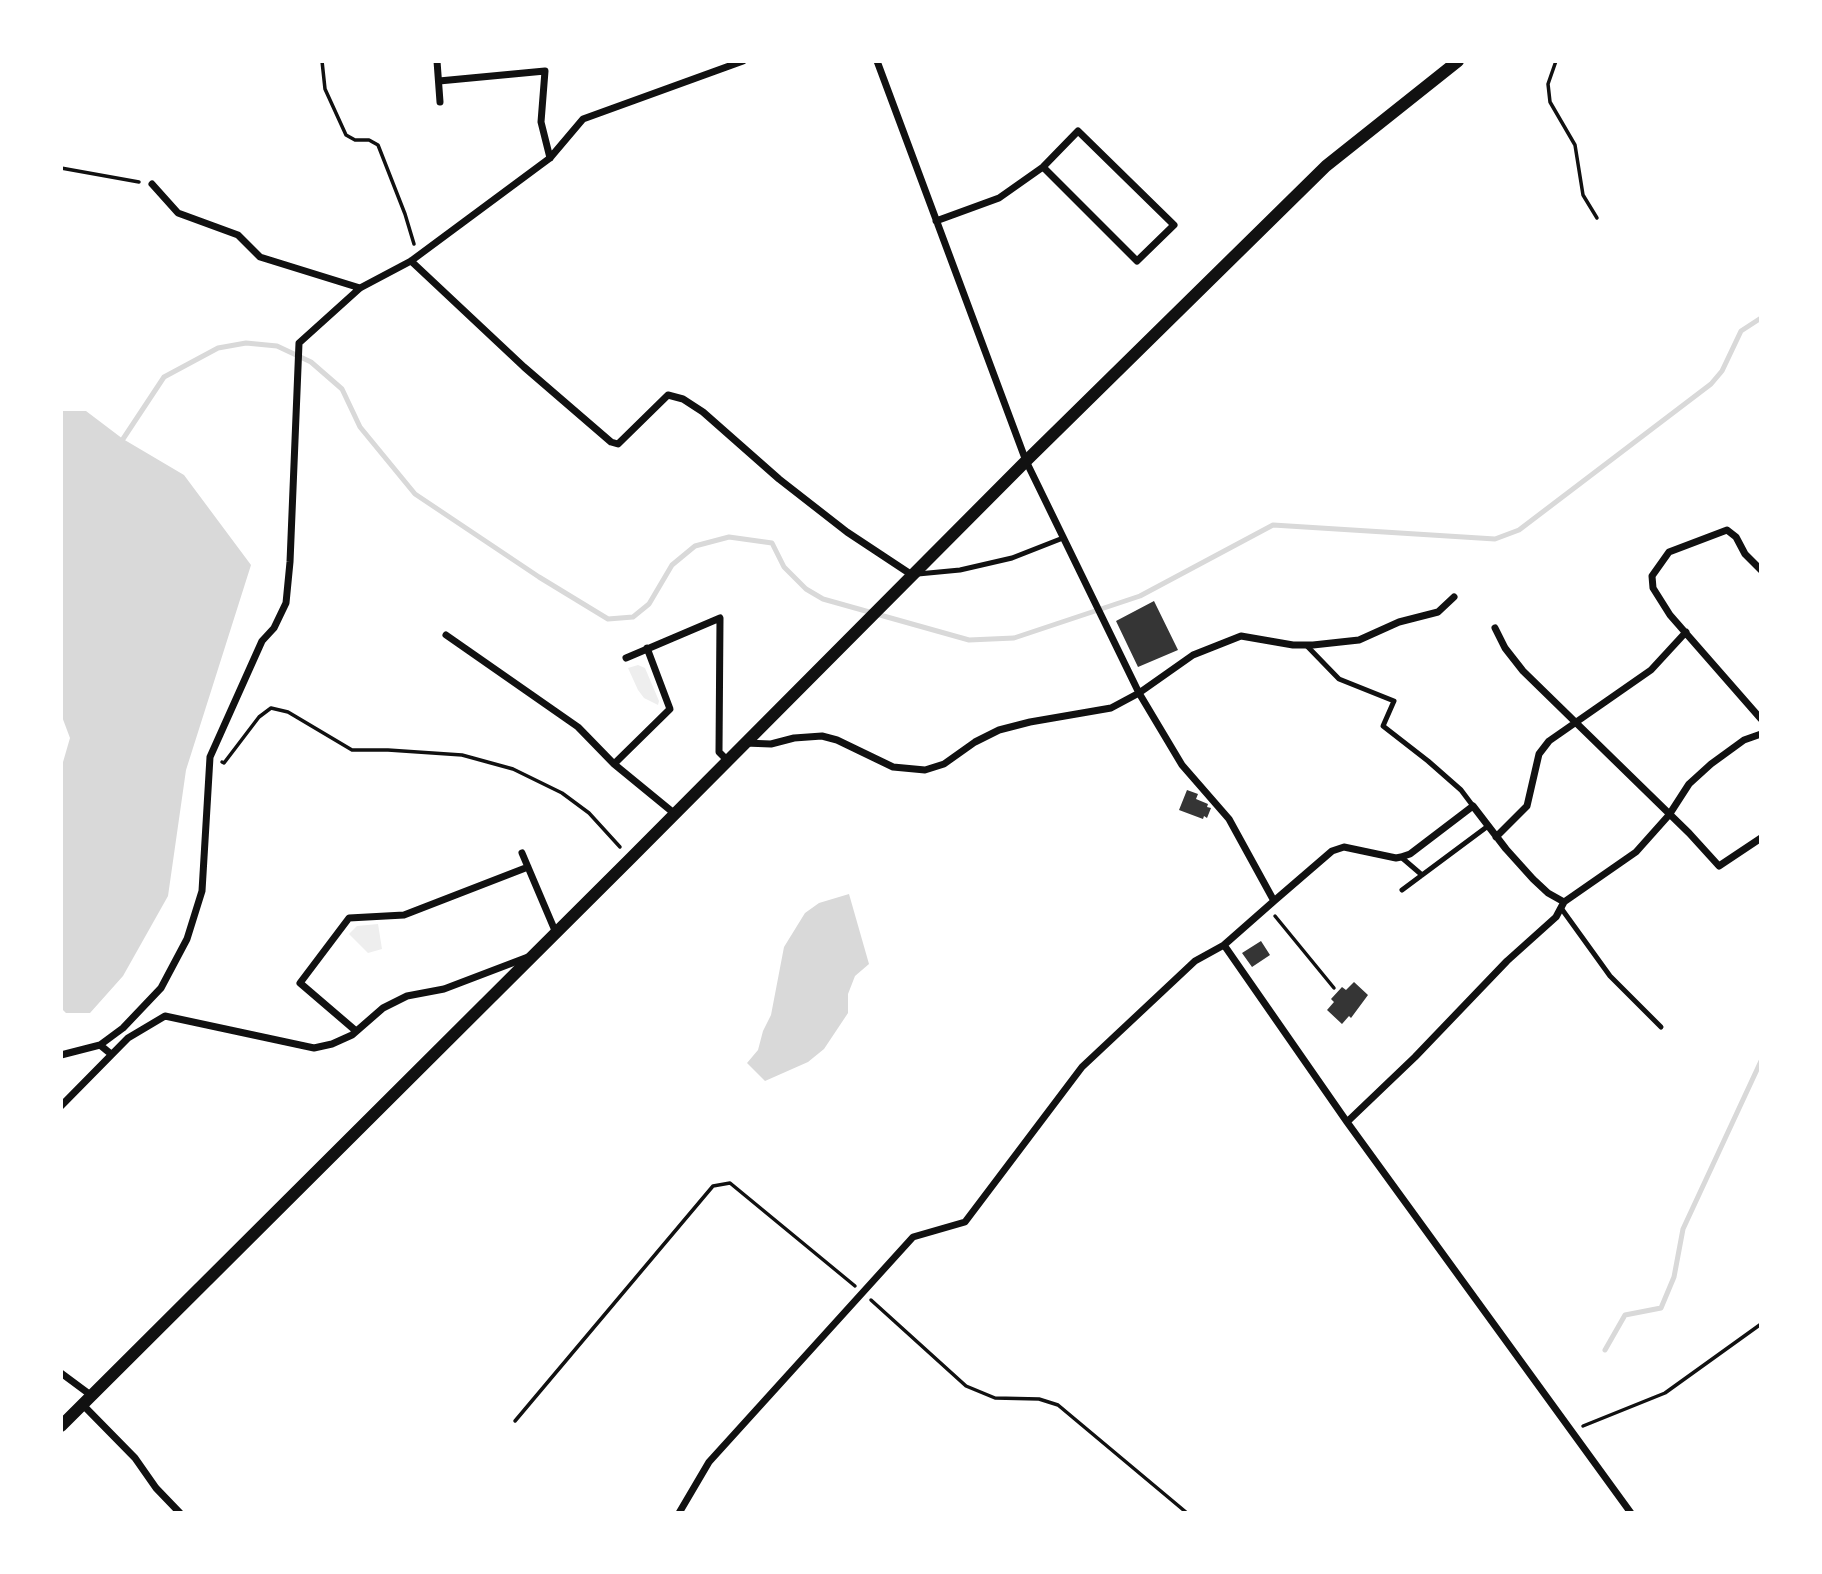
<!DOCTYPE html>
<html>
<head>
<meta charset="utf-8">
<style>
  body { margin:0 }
  #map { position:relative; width:1822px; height:1574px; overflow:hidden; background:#fff; font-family:Overpass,sans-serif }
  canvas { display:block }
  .frame { position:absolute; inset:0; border:63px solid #fff; pointer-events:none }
</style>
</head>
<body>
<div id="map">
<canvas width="1822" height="1574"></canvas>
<div class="frame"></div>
</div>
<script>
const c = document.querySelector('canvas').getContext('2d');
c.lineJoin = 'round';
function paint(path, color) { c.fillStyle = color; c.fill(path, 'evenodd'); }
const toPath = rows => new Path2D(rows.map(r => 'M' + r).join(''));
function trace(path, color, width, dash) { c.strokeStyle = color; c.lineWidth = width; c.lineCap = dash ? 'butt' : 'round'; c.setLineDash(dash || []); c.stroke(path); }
paint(toPath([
  [638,665,645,668,659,701,658,705,644,698,638,690,628,668],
  [378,924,382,949,368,953,349,934,357,926]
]), '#eee');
paint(toPath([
  [61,411,86,411,123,439,184,475,251,565,186,770,168,896,123,976,90,1013,66,1013,61,1008,61,769,70,738,61,714],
  [849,894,869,964,855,976,848,994,848,1013,824,1049,808,1062,765,1081,747,1063,758,1050,763,1031,771,1015,784,947,805,913,819,903]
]), '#d9d9d9');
trace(toPath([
  [123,439,164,377,218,348,246,343,277,346,311,362,342,389,360,427,415,494,539,577,608,619,633,617,649,604,672,565,695,546,729,537,772,543,784,567,806,589,823,599,969,640,1014,638,1140,596,1273,525,1495,539,1519,530,1711,384,1722,371,1741,331,1761,318],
  [1605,1350,1625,1315,1661,1308,1674,1277,1683,1229,1761,1061]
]), '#d9d9d9', 5);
paint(toPath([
  [1154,601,1178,650,1138,667,1116,621],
  [1187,790,1198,794,1196,799,1208,804,1207,807,1211,808,1207,818,1204,816,1203,819,1179,810],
  [1261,941,1270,955,1252,967,1242,953],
  [1354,982,1368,995,1351,1018,1349,1016,1342,1024,1327,1010,1334,1002,1331,999,1342,987,1346,990]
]), '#353535');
trace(toPath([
  [322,61,325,89,346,135,355,140,369,140,378,145,405,214,414,244],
  [1556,61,1548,84,1550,102,1575,145,1583,195,1597,218],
  [61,168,139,182],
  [222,762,224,763,259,717,271,708,288,712,352,750,388,750,462,755,513,769,562,793,589,813,620,847],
  [1275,916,1334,988],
  [871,1300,966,1386,995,1398,1039,1399,1058,1405,1187,1513],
  [515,1421,713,1186,730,1183,855,1286],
  [1583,1426,1665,1393,1761,1324]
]), '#111', 3.5);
trace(toPath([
  [918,574,960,570,1012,558,1063,538],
  [1306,645,1339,679,1394,701,1383,726,1428,761,1461,790,1473,806],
  [1401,857,1422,875],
  [1402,890,1488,826],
  [1561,908,1610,976,1661,1027]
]), '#111', 5);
trace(toPath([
  [437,61,440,102],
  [877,61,1026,461,1139,693,1182,765,1229,819,1274,901,1224,945,1347,1122,1631,1513],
  [439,81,545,71,541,122,550,158],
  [152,184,178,213,238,235,260,257,360,288],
  [936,221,999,198,1043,167,1078,131,1174,225,1137,261,1043,167],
  [411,261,524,367,611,442,618,444,668,395,683,399,703,412,779,479,847,532,912,575],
  [1761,570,1745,554,1736,537,1727,530,1669,552,1652,576,1653,588,1670,615,1761,719],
  [1495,628,1505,648,1523,671,1689,833,1719,866,1761,838],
  [446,635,578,727,614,764,675,814],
  [626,658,720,618,719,752,728,761],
  [745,743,771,744,794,738,822,736,837,740,893,767,925,770,944,764,975,742,999,730,1030,722,1111,708,1139,693,1193,655,1241,636,1293,645,1313,645,1359,640,1399,622,1438,612,1454,597],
  [614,764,670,709,647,648],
  [1496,837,1527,806,1539,754,1549,741,1651,670,1686,632],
  [522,853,556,933],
  [1274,901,1332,851,1344,847,1396,858,1401,857,1410,854,1473,806,1506,849,1533,879,1548,893,1564,902],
  [356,1031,300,983,349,918,404,915,528,867],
  [100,1045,123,1028,161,988,187,939,202,891,210,757,262,641,274,628,286,603,290,562,299,343,360,288,411,261,550,158,583,119,743,61],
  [61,1055,100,1045,111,1054],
  [61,1106,128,1038,165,1016,314,1048,332,1044,352,1035,383,1008,407,996,444,989,528,957],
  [1347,1122,1415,1057,1507,961,1556,917,1564,902,1636,852,1669,815,1689,784,1711,764,1744,740,1761,734],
  [61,1373,92,1396],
  [83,1405,135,1458,156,1488,180,1513],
  [679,1513,709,1462,913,1237,965,1222,1082,1067,1195,961,1224,945]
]), '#111', 7);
trace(toPath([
  [61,1426,630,859,1026,461,1326,166,1458,61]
]), '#111', 12);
</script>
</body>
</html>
